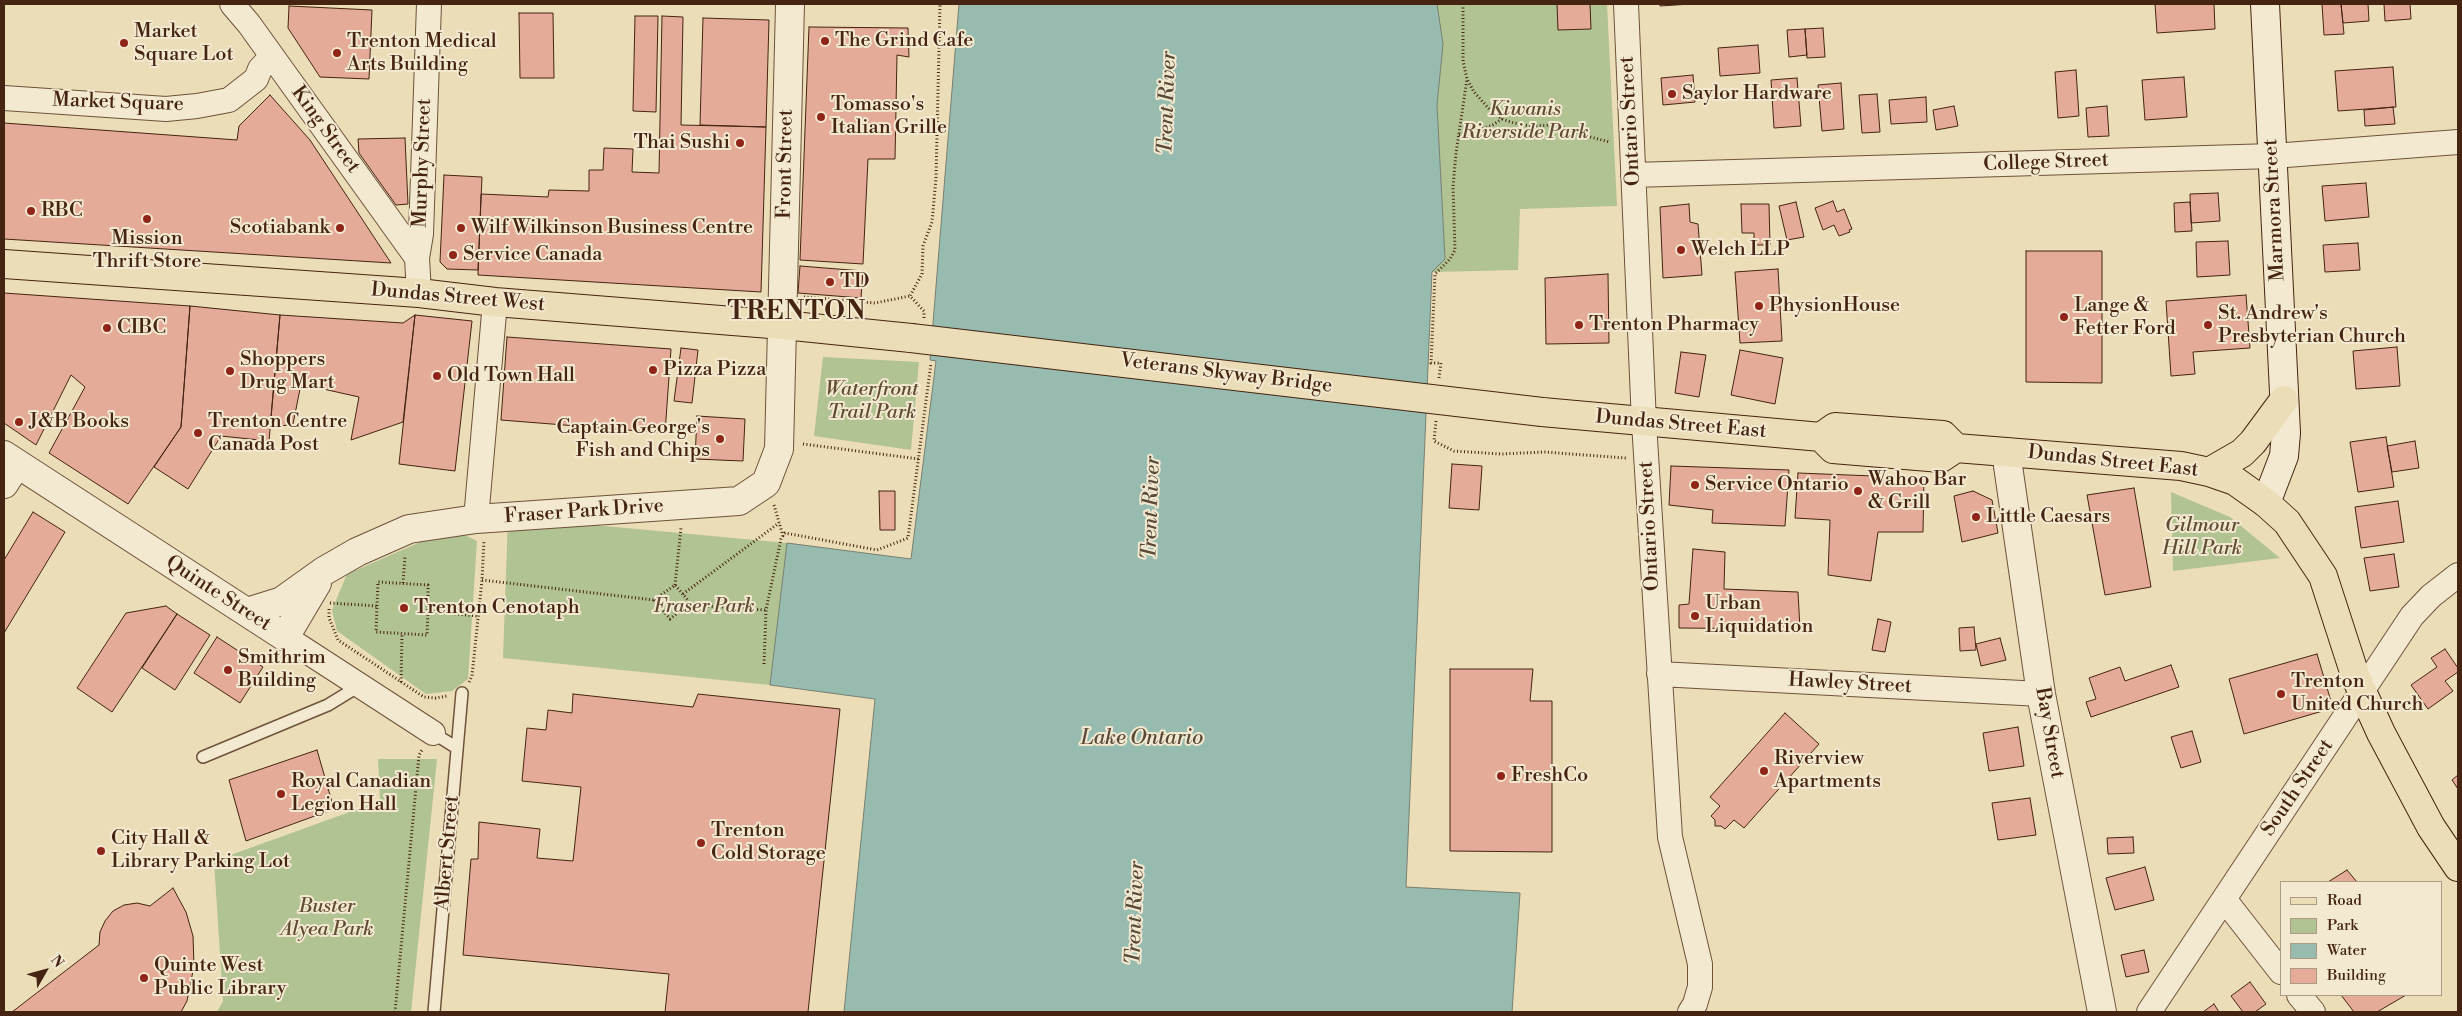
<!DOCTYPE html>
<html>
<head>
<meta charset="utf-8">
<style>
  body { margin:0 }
  #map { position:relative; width:2462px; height:1016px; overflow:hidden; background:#ebddb7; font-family:"Libre Bodoni",serif }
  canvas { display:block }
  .frame { position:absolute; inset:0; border:5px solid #452411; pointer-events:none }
  .legend { position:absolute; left:2280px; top:881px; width:162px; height:115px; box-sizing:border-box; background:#f2e9d0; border:1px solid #ad9a84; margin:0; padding:6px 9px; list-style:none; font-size:15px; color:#452411 }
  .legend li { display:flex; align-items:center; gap:10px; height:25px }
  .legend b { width:25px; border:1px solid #ad9a84 }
  .north { position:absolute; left:20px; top:946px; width:50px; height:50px; -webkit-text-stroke:4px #f2e9d0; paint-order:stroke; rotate:52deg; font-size:14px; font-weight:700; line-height:20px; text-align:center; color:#452411 }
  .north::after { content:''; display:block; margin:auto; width:18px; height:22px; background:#452411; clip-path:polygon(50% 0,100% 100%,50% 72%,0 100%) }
</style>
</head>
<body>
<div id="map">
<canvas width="2462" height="1016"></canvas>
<div class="frame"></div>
<ul class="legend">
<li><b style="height:6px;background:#ebddb7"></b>Road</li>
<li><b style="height:14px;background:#b1c293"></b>Park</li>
<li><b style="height:14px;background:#98bbb0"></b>Water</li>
<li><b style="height:14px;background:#e3ab98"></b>Building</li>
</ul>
<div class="north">N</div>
</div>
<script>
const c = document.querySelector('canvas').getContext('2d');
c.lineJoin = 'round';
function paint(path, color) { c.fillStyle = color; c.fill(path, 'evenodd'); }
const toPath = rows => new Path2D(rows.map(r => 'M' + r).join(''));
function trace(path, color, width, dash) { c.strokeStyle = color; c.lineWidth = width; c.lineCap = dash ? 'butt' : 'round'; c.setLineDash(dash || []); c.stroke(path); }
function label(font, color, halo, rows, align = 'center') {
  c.font = font + ' "Libre Bodoni",serif'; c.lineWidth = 4; c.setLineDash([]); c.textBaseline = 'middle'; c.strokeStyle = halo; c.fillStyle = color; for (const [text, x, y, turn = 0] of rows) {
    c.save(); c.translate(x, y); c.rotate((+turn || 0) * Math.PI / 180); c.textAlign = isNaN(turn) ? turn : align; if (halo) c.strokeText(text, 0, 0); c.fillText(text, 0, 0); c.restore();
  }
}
paint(toPath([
  [1437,4,1607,4,1617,206,1520,209,1518,270,1432,272,1445,259,1437,105,1443,44],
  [823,357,919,362,911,450,814,436],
  [2171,492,2230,517,2280,558,2173,571],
  [508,517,787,543,770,685,503,658],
  [465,535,477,541,468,679,452,691,426,694,337,631,332,610,347,574,425,540],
  [378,759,437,759,411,1012,217,1012,223,1001,214,861,380,801]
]), '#b1c293');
const water = toPath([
  [959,4,1437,4,1443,44,1437,105,1445,259,1432,272,1406,887,1520,893,1512,1012,844,1012,875,699,770,685,787,543,911,559,936,361,930,360,959,4]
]);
paint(water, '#98bbb0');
trace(water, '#777f70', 1);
const building = toPath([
  [1557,4,1590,4,1591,29,1558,30,1557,4],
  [1660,4,1691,4,1660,6,1660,4],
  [2155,4,2214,4,2215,29,2157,33,2155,4],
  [2322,4,2341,4,2344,34,2324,35,2322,4],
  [2341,4,2368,4,2369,21,2343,23,2341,4],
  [2384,4,2410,4,2411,19,2385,21,2384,4],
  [289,6,372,10,369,79,320,77,288,28,289,6],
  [519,13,553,13,554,78,520,78,519,13],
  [635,16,658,16,656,112,633,111,635,16],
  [662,16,683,17,681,125,766,127,761,292,478,275,481,194,548,197,549,190,589,191,589,170,603,170,604,148,633,149,632,172,659,173,662,16],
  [703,18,769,20,766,127,700,125,703,18],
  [809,27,908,28,909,57,897,55,895,159,868,159,863,264,800,260,809,27],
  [1823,28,1825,57,1807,58,1805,29,1823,28],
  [1805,29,1807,55,1789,57,1787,30,1805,29],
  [1758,45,1760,73,1720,76,1718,48,1758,45],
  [2393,67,2396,107,2338,111,2335,71,2393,67],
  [2076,70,2079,116,2058,118,2055,72,2076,70],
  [1693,75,1695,102,1663,105,1661,78,1693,75],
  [2184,77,2187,117,2145,120,2142,80,2184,77],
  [1797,78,1801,126,1774,128,1771,80,1797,78],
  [1841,83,1844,129,1822,131,1818,85,1841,83],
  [1877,94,1880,132,1862,133,1859,95,1877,94],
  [270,95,310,140,391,263,4,239,4,123,237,140,239,126,270,95],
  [1926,97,1927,122,1891,124,1889,100,1926,97],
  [1954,106,1958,126,1936,130,1933,110,1954,106],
  [2107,106,2109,136,2088,137,2086,108,2107,106],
  [2393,107,2395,124,2365,126,2364,110,2393,107],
  [405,138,408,204,396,205,359,153,358,139,405,138],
  [444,175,482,177,478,270,447,269,440,262,444,175],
  [2366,183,2369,217,2325,221,2322,186,2366,183],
  [2218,193,2220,221,2191,223,2190,194,2218,193],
  [1833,201,1837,212,1844,209,1852,229,1849,230,1850,232,1839,236,1834,225,1823,230,1815,208,1833,201],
  [1796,202,1804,237,1787,240,1779,206,1796,202],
  [2190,202,2192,231,2175,232,2174,203,2190,202],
  [1689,204,1690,222,1698,224,1702,275,1663,278,1660,207,1689,204],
  [1741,204,1769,204,1770,245,1754,245,1754,233,1742,233,1741,204],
  [2228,241,2230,275,2197,277,2196,242,2228,241],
  [2358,243,2360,270,2325,272,2323,245,2358,243],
  [2026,251,2102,251,2102,383,2026,382,2026,251],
  [800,266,863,271,861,298,798,293,800,266],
  [1778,269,1782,341,1740,343,1735,272,1778,269],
  [1608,274,1609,343,1546,344,1545,278,1608,274],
  [4,293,190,306,181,427,128,504,49,453,85,387,71,375,36,445,4,423,4,293],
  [2246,295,2250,348,2193,352,2195,374,2171,376,2166,301,2246,295],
  [190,306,280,315,269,441,221,436,188,489,154,467,181,427,190,306],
  [280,315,403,323,415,315,403,422,351,440,359,397,301,384,293,424,270,428,280,315],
  [415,315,472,321,455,471,399,464,415,315],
  [507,337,671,349,665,433,501,420,507,337],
  [2397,347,2400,386,2356,389,2353,351,2397,347],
  [681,348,698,350,692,403,674,401,681,348],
  [1740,350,1783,358,1775,404,1731,395,1740,350],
  [1681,352,1706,355,1699,397,1675,393,1681,352],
  [697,416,745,419,743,461,695,459,697,416],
  [2386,437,2394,487,2358,492,2350,442,2386,437],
  [2415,441,2419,468,2392,472,2387,446,2415,441],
  [1452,464,1482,466,1479,510,1449,508,1452,464],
  [1671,466,1789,470,1785,526,1712,523,1713,510,1669,505,1671,466],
  [1798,473,1924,478,1923,532,1878,532,1871,581,1828,575,1830,520,1795,518,1798,473],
  [2134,488,2151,587,2105,595,2087,495,2134,488],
  [879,491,895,491,895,530,880,530,879,491],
  [1973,491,1992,500,1998,533,1962,542,1954,496,1973,491],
  [2398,501,2404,542,2361,548,2355,507,2398,501],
  [33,512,65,532,4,633,4,560,33,512],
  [1693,549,1725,552,1724,589,1798,592,1800,629,1679,628,1679,605,1689,604,1693,549],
  [2394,554,2399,587,2370,591,2364,558,2394,554],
  [166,606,177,614,112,712,77,688,126,613,166,606],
  [177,614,210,635,175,690,142,668,177,614],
  [1878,619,1891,622,1885,652,1872,650,1878,619],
  [1974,627,1976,650,1960,651,1959,628,1974,627],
  [217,637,263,667,240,703,194,673,217,637],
  [2000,638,2006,660,1981,666,1976,644,2000,638],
  [2445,649,2458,668,2458,672,2445,681,2453,691,2428,709,2411,685,2437,667,2431,658,2445,649],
  [2317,654,2333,708,2244,734,2229,679,2317,654],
  [2171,665,2179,687,2091,717,2086,702,2096,699,2089,678,2120,667,2125,681,2171,665],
  [1450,669,1533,669,1530,701,1552,701,1552,852,1450,851,1450,669],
  [573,694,693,707,698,694,840,709,808,1012,665,1012,669,974,463,955,471,859,478,859,479,822,540,829,537,858,573,861,581,787,522,781,527,728,546,730,548,710,572,713,573,694],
  [1785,713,1819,744,1744,828,1734,820,1725,829,1721,826,1715,826,1715,820,1711,816,1720,806,1710,797,1785,713],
  [2018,727,2024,766,1989,771,1983,733,2018,727],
  [2192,731,2201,762,2181,768,2171,737,2192,731],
  [317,750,334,809,246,841,229,780,317,750],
  [2458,775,2458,789,2452,780,2458,775],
  [2030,798,2036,835,1998,840,1992,803,2030,798],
  [2133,837,2134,853,2108,854,2107,838,2133,837],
  [2145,867,2154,900,2115,910,2106,878,2145,867],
  [2347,870,2357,882,2328,882,2347,870],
  [173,888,186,912,193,936,194,966,187,1001,181,1012,12,1012,99,945,100,932,105,921,113,911,124,905,137,903,150,906,173,888],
  [2144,950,2149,972,2126,977,2121,955,2144,950],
  [2250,982,2266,1004,2255,1012,2243,1012,2231,996,2250,982],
  [2341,995,2406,995,2377,1012,2354,1012,2341,995],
  [2214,1004,2219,1012,2203,1012,2214,1004]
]);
paint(building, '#e3ab98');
trace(building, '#452411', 1);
const service = toPath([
  [433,733,457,748],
  [203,757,328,705,359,686],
  [434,1012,462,693]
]);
const minor = toPath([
  [232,4,249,24,417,258],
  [1626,4,1644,423,1670,837,1700,964,1700,987,1695,1004,1690,1012],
  [4,98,166,109,197,106,229,100,256,79,260,69,272,56],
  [1633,175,2273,156,2458,142],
  [419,293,417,258,421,234,429,4],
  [476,519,495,302],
  [285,637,433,733],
  [1659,674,2041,694],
  [2224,899,2281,972],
  [2299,995,2313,1012],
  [2149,1012,2412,616,2431,596,2458,575]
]);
const tertiary = toPath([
  [2006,452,2041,694,2102,1012],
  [4,455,285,637,317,583],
  [4,484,17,464],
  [247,612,282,601,324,571,357,552,409,529,476,519,739,501,766,483,779,449,790,4]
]);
const secondary = toPath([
  [2265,4,2286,433,2284,456,2266,503]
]);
const primary = toPath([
  [4,264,419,293,495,302,783,325,911,338],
  [1542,412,1821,437,1835,427,1943,435,1956,448],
  [1821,437,1833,449,1941,458,1956,448,2181,466,2209,472,2235,481,2266,503,2287,522,2323,576,2356,678,2381,733,2431,827,2458,867],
  [2209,472,2242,453,2253,442,2284,400]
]);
trace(service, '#6e523a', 14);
trace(minor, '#6e523a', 26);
trace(tertiary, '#6e523a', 30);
trace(secondary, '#452411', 30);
trace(primary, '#452411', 30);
trace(toPath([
  [1463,4,1463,61,1467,79,1474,92,1491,111,1502,119,1514,123,1530,126,1556,125,1590,137,1610,142],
  [1459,135,1491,126,1502,119],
  [804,297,875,303,910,296],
  [924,318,924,311,910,296,922,274,923,246,932,222,936,178,940,4],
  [1439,378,1441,363,1431,363,1435,274,1450,259,1455,250,1453,187,1456,153,1467,79],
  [1436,421,1434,441,1454,451,1501,454,1544,452,1626,458],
  [803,444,919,459],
  [774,505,783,536],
  [482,580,654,600,675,585,692,605,766,610],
  [403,583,405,556],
  [675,585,681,528],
  [683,594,779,523],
  [654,600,670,619,690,603],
  [330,603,377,606,376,632,427,635,428,611,477,616],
  [377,606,378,582,428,585,428,611],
  [329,609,329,618,338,640,424,697,436,698,447,696],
  [764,664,766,610,781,539,785,533,877,550,908,538,931,363],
  [401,682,402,634],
  [469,682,472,676,482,580,484,540],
  [395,1012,419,755,422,750]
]), '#452411', 3, [1, 2.5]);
trace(service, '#f2e9d0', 11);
trace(minor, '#f2e9d0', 24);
trace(tertiary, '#f2e9d0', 28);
trace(secondary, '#f2e9d0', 28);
trace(primary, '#ebddb7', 28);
const primaryBridge = toPath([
  [911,338,1542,412]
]);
trace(primaryBridge, '#452411', 30, []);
trace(primaryBridge, '#ebddb7', 28);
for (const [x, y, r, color] of [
  [825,41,5,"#8f2418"],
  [124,43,5,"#8f2418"],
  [337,53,5,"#8f2418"],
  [1672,94,5,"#8f2418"],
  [821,117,5,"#8f2418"],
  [740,143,5,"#8f2418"],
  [31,211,5,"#8f2418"],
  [147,219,5,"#8f2418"],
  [340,228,5,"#8f2418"],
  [461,228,5,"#8f2418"],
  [1681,250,5,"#8f2418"],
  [453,255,5,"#8f2418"],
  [830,282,5,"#8f2418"],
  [1759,306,5,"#8f2418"],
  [2064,317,5,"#8f2418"],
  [1579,325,5,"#8f2418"],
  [2208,325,5,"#8f2418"],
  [107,328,5,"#8f2418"],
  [653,370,5,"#8f2418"],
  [230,371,5,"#8f2418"],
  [437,376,5,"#8f2418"],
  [19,422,5,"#8f2418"],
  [198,433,5,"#8f2418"],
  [720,439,5,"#8f2418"],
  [1695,485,5,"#8f2418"],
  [1858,491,5,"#8f2418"],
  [1976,517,5,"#8f2418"],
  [404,608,5,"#8f2418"],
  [1695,616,5,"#8f2418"],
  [228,670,5,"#8f2418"],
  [2281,694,5,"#8f2418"],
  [1764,771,5,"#8f2418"],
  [1501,776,5,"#8f2418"],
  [281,794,5,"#8f2418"],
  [701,843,5,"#8f2418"],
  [101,851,5,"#8f2418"],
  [144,978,5,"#8f2418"]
]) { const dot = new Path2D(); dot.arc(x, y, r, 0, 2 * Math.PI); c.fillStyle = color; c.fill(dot); trace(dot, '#f2e9d0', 2); }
label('20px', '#452411', '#f2e9d0', [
  ["Market",134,32],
  ["Square Lot",134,55],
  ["The Grind Cafe",835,41],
  ["Trenton Medical",347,42],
  ["Arts Building",347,65],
  ["Saylor Hardware",1682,94],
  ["Tomasso's",831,105],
  ["Italian Grille",831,128],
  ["Thai Sushi",730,143,"right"],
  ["RBC",41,211],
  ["Scotiabank",330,228,"right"],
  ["Wilf Wilkinson Business Centre",471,228],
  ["Mission",147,239,"center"],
  ["Thrift Store",147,262,"center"],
  ["Welch LLP",1691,250],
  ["Service Canada",463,255],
  ["TD",840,282],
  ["PhysionHouse",1769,306],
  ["Lange &",2074,306],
  ["Fetter Ford",2074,329],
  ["St. Andrew's",2218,314],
  ["Presbyterian Church",2218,337],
  ["Trenton Pharmacy",1589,325],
  ["CIBC",117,328],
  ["Shoppers",240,360],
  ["Drug Mart",240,383],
  ["Pizza Pizza",663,370],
  ["Old Town Hall",447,376],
  ["J&B Books",29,422],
  ["Trenton Centre",208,422],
  ["Canada Post",208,445],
  ["Captain George's",710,428,"right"],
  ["Fish and Chips",710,451,"right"],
  ["Wahoo Bar",1868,480],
  ["& Grill",1868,503],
  ["Service Ontario",1705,485],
  ["Little Caesars",1986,517],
  ["Urban",1705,604],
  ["Liquidation",1705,627],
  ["Trenton Cenotaph",414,608],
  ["Smithrim",238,658],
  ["Building",238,681],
  ["Trenton",2291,682],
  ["United Church",2291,705],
  ["Riverview",1774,759],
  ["Apartments",1774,782],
  ["FreshCo",1511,776],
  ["Royal Canadian",291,782],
  ["Legion Hall",291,805],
  ["Trenton",711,831],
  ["Cold Storage",711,854],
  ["City Hall &",111,839],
  ["Library Parking Lot",111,862],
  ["Quinte West",154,966],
  ["Public Library",154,989]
], 'left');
label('20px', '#452411', '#f2e9d0', [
  ["Market Square",118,103,2],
  ["Ontario Street",1631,121,-93],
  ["King Street",325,130,54],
  ["Murphy Street",423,163,-88],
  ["College Street",2046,163,-2],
  ["Front Street",786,164,-89],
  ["Marmora Street",2275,210,-93],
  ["Dundas Street West",458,298,5],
  ["Veterans Skyway Bridge",1226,374,7],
  ["Dundas Street East",1681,425,5],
  ["Dundas Street East",2113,462,6],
  ["Fraser Park Drive",584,512,-4],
  ["Ontario Street",1650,526,-93],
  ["Quinte Street",218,594,33],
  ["Hawley Street",1850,684,3],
  ["Bay Street",2049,733,80],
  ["South Street",2298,788,-56],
  ["Albert Street",448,853,-85]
]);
label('italic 20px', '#604c32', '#f2e9d0', [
  ["Kiwanis",1525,110],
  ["Riverside Park",1525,133],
  ["Waterfront",872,390],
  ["Trail Park",872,413],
  ["Gilmour",2202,526],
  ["Hill Park",2202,549],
  ["Fraser Park",704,607],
  ["Buster",327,907],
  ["Alyea Park",327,930]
]);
label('italic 21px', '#5a4a39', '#f2e9d0', [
  ["Trent River",1168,103,-88],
  ["Trent River",1152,508,-88],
  ["Lake Ontario",1142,739],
  ["Trent River",1136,913,-88]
]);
c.letterSpacing = '1px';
label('bold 25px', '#452411', '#f2e9d0', [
  ["TRENTON",797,313]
]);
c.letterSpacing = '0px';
</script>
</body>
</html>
